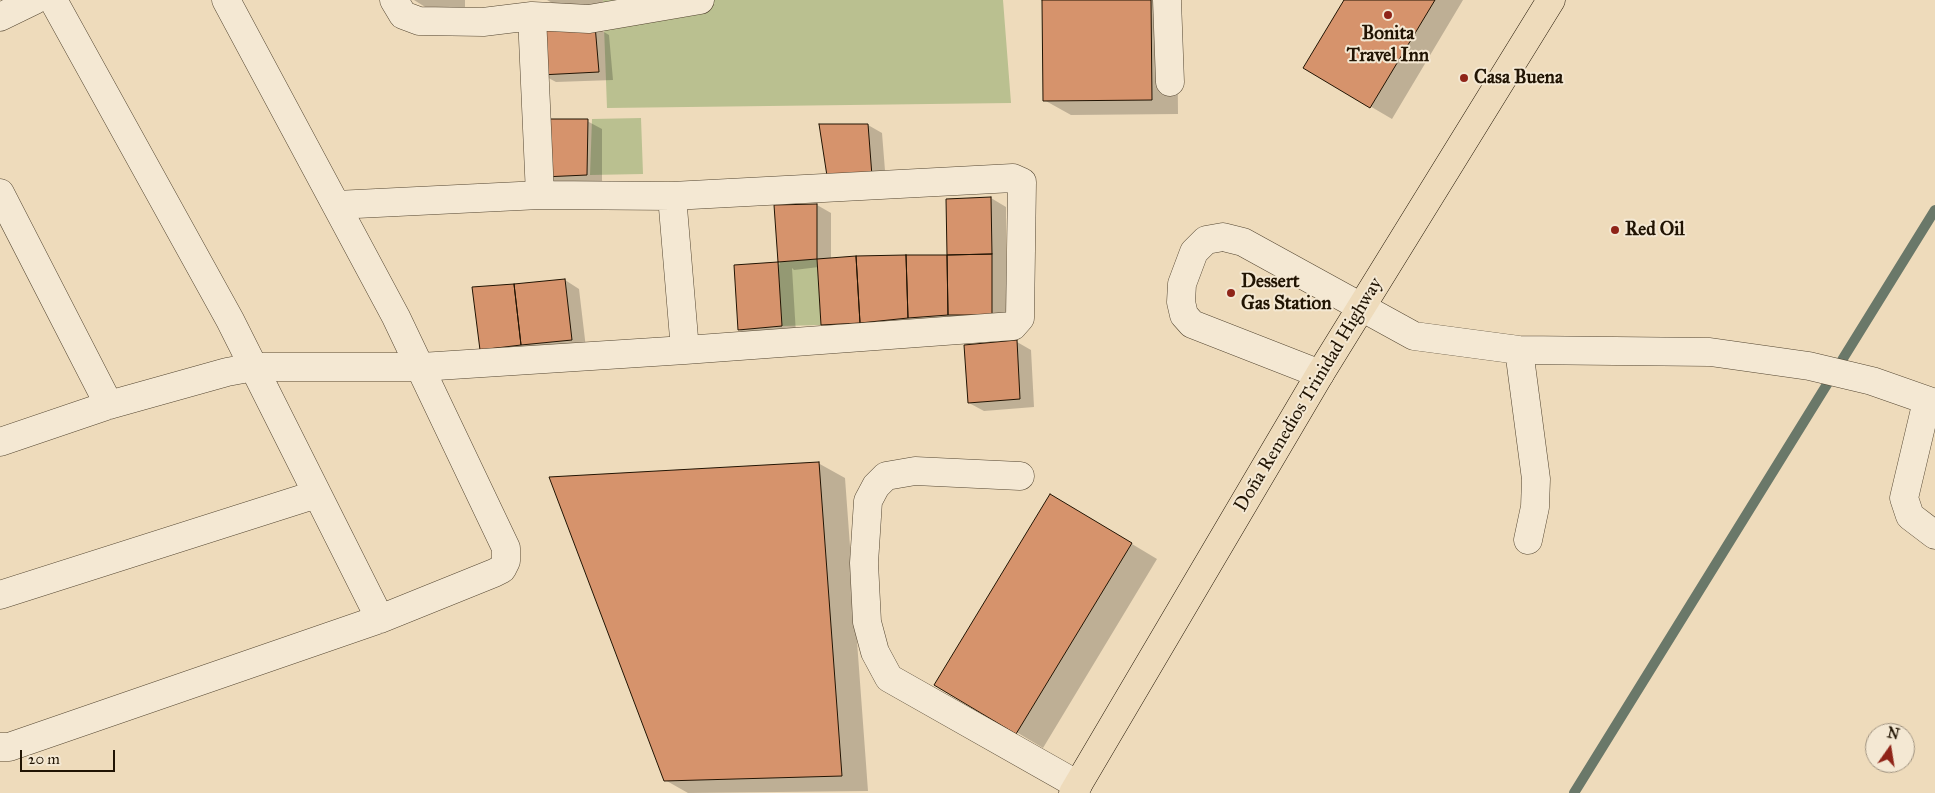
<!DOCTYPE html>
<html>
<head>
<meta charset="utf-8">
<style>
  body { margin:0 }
  #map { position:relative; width:1935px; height:793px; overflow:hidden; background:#eedbbb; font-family:"IM FELL Great Primer",serif }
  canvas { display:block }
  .north { position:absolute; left:1865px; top:723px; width:50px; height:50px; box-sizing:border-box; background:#f4e8d3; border:1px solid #a09380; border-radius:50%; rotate:13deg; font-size:14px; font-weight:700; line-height:20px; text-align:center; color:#211403 }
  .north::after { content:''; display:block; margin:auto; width:18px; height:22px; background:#8f2418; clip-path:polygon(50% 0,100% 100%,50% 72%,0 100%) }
  .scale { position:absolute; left:20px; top:750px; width:95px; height:22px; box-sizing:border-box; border:2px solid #211403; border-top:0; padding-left:6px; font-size:15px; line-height:18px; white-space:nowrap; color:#211403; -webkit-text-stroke:4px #f4e8d3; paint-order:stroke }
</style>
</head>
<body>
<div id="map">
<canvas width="1935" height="793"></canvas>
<div class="north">N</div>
<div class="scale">20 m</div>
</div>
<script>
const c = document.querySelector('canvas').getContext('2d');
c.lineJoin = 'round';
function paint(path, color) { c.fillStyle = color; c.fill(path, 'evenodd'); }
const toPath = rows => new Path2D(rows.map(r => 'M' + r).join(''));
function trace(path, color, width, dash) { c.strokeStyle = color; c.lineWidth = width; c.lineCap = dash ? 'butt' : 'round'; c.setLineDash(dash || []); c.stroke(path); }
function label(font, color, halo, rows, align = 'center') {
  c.font = font + ' "IM FELL Great Primer",serif'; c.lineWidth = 4; c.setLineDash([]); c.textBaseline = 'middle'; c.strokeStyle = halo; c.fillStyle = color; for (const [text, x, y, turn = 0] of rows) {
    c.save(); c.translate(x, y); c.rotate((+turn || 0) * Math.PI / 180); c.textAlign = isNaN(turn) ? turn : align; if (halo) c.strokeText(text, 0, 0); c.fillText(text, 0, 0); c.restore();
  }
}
paint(toPath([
  [603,0,1003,0,1011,103,607,108],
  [641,118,643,174,590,175,592,119],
  [817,259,821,325,782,326,778,262]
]), '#bac090');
paint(toPath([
  [414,0,465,0,465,7,430,10],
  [547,0,603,0,603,5,561,8],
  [1043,0,1177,0,1178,114,1071,115,1044,100],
  [1345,0,1463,0,1392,119,1305,68],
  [594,26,609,35,613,80,556,82,541,74],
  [587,121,602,129,602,183,559,185,545,176],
  [868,125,882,133,886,183,843,184],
  [991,198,1006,207,1006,322,837,332,822,324,819,267,794,270,792,268,796,334,754,338,739,330,778,263,780,265,775,206,817,205,831,213,831,259,948,256,947,200],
  [565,280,579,289,586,348,496,357,481,349],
  [1017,342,1031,350,1034,407,984,411,969,403],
  [818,463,845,478,868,791,688,793,665,780],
  [1077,511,1157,559,1043,748,936,684]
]), '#0003');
trace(toPath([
  [1574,793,1935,210]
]), '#6a7869', 10);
const building = toPath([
  [1042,0,1151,0,1152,100,1043,101,1042,0],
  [1344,0,1435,0,1370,108,1303,68,1344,0],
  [538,25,595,25,599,72,540,75,538,25],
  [543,119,588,119,587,175,543,177,543,119],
  [819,124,868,124,872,176,827,176,819,124],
  [991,197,992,254,947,255,946,199,991,197],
  [817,204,817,259,778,262,774,205,817,204],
  [992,254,992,315,948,315,947,255,992,254],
  [906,255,908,318,860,323,856,256,906,255],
  [906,255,947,255,948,315,908,318,906,255],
  [856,256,860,323,821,325,817,259,856,256],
  [778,262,782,326,738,330,734,265,778,262],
  [565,279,572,340,521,345,514,284,565,279],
  [514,284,521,345,480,350,472,287,514,284],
  [1017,340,1020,399,968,403,964,345,1017,340],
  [819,462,842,776,664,781,549,477,819,462],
  [1050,494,1132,543,1016,734,934,685,1050,494]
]);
paint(building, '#d6936c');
trace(building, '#211403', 1);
const minor = toPath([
  [53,0,230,320,380,619],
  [394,0,403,15,419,21,483,22,532,16,540,195],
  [1167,0,1170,82],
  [532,16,589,19,700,0],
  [0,17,35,0],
  [0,193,109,405],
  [672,196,685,350],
  [1519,350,1536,479,1535,507,1528,540],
  [1320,374,1192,324,1184,315,1181,302,1182,284,1194,252,1206,240,1223,237,1243,242,1414,336,1519,350,1710,352,1809,366,1872,381,1935,403],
  [1927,401,1904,498,1910,516,1935,535],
  [0,442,109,405,227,372,254,367,421,367,685,350,1013,326,1020,318,1022,182,1013,178,672,196,540,195,336,205],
  [1020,476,915,471,886,476,876,486,868,501,864,563,867,622,875,652,889,678,1078,785],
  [0,595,317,494],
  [0,747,9,747,380,619,494,573,502,569,506,561,506,548,396,317,226,0]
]);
const highway = toPath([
  [1073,793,1320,374,1551,0]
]);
trace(minor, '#544631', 29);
trace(highway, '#211403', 29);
trace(minor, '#f4e8d3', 28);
trace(highway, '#eedbbb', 28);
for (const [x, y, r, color] of [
  [1388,15,5,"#8f2418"],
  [1464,78,5,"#8f2418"],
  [1615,230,5,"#8f2418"],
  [1231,293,5,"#8f2418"]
]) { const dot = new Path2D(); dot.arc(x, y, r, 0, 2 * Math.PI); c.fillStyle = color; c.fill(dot); trace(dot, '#f4e8d3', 2); }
label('bold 19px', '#211403', '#f4e8d3', [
  ["Bonita",1388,34,"center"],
  ["Travel Inn",1388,56,"center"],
  ["Casa Buena",1474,78],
  ["Red Oil",1625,230],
  ["Dessert",1241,282],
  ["Gas Station",1241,304]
], 'left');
label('19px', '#211403', '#f4e8d3', [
  ["Doña Remedios Trinidad Highway",1309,395,-59]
]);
</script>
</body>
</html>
